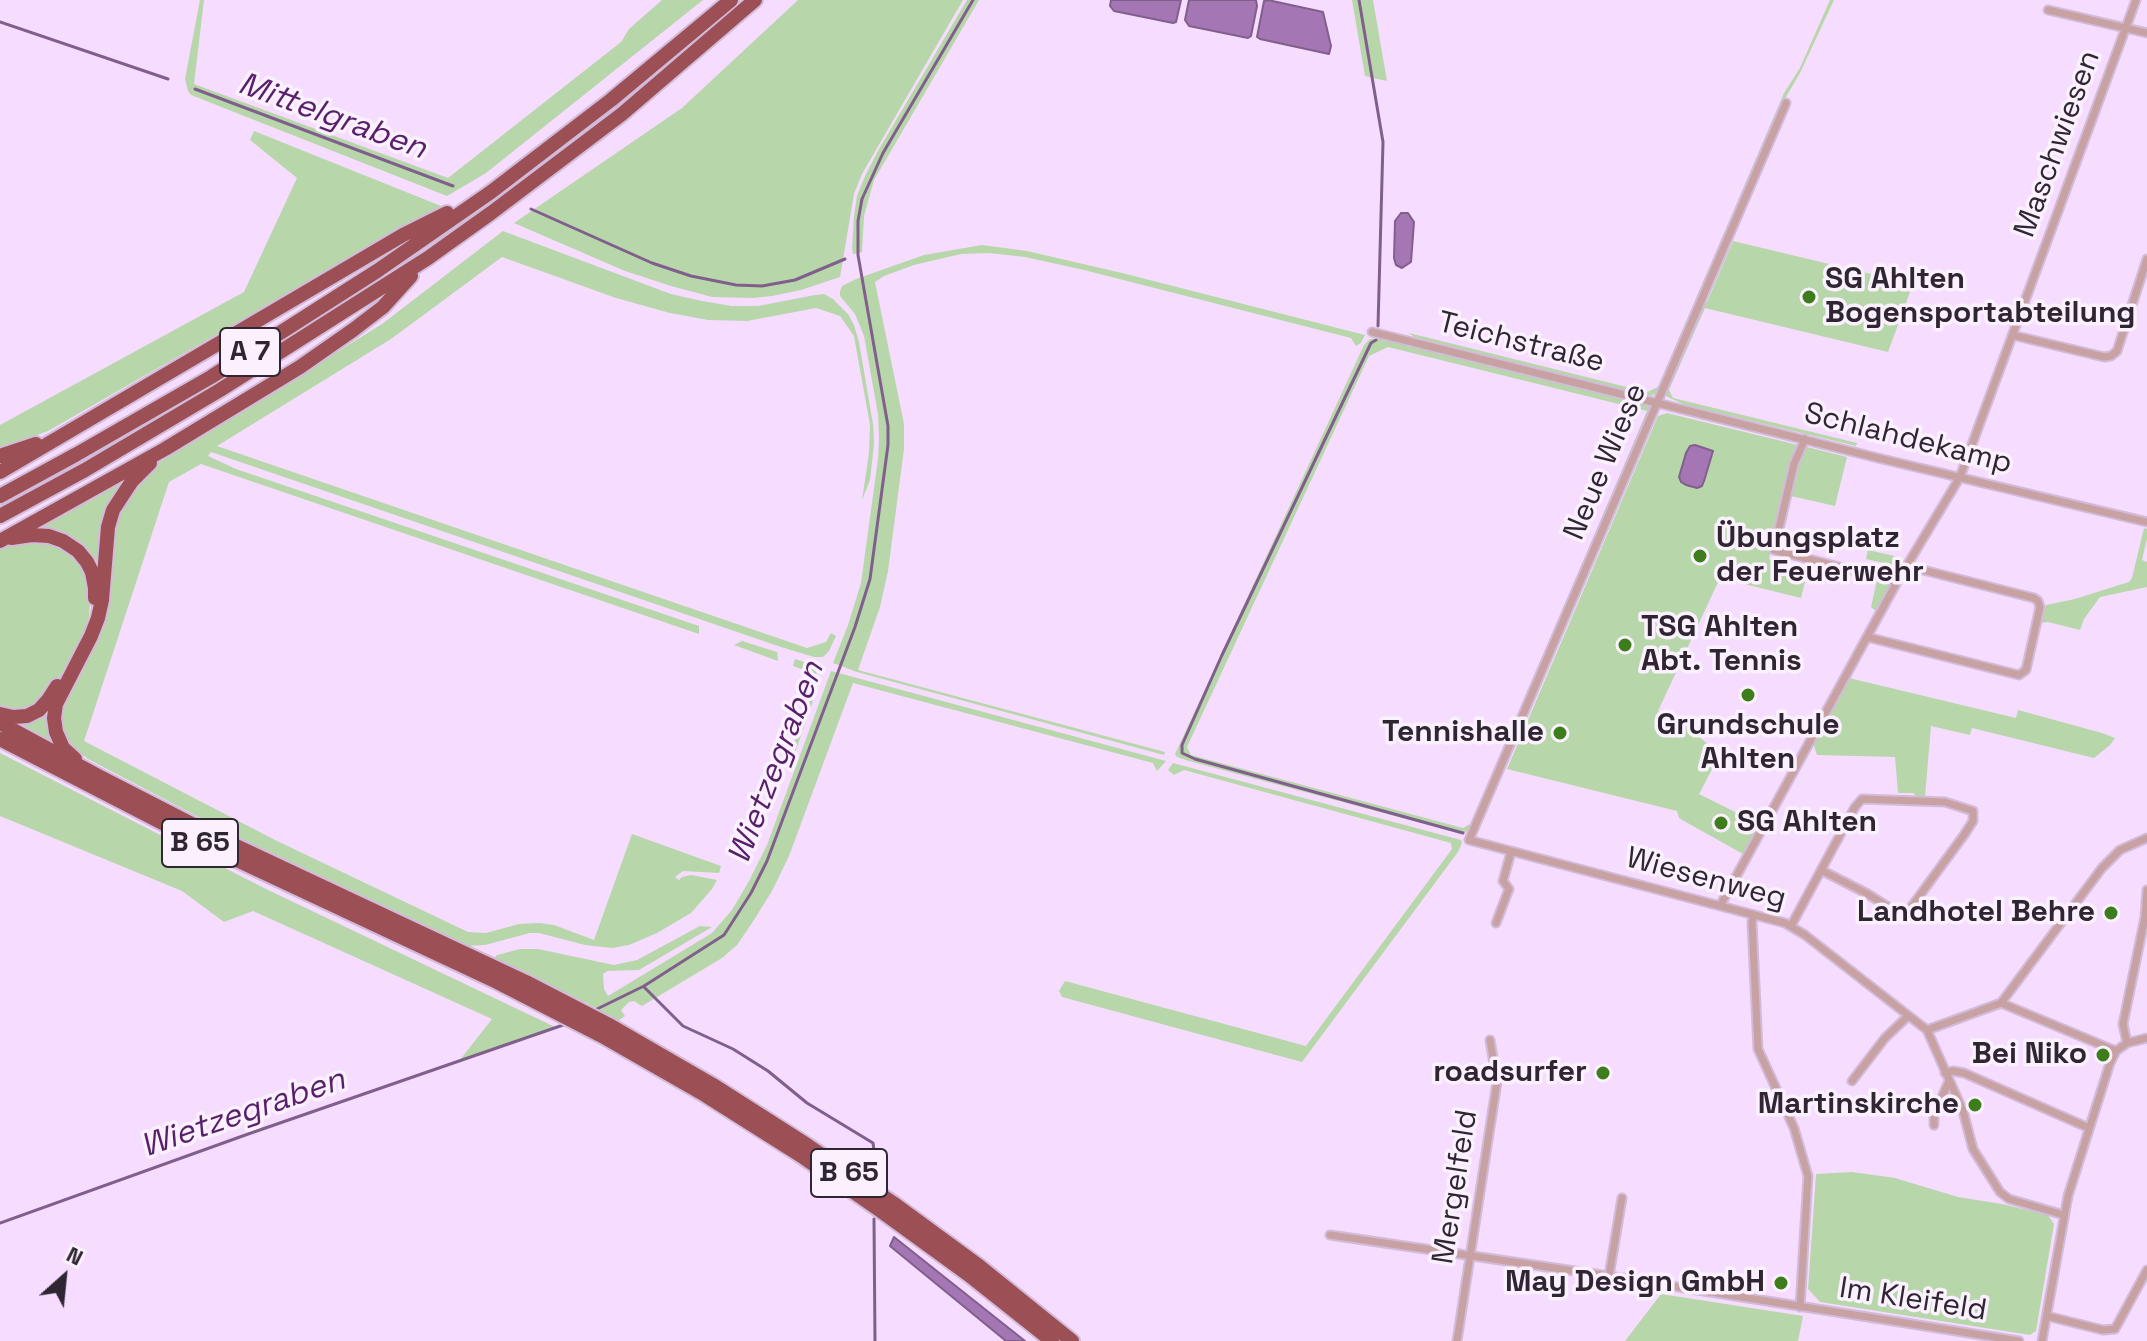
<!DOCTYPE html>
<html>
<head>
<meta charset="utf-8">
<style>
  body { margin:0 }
  #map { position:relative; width:2147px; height:1341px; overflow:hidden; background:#f6dcff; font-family:"Space Grotesk",sans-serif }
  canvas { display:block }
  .north { position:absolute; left:24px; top:1237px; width:80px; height:80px; -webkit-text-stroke:6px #faf0fe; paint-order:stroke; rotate:27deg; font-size:22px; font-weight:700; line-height:32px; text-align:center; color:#2f2632 }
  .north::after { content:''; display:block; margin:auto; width:28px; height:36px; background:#2f2632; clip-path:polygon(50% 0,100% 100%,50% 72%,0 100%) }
</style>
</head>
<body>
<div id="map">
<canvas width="2147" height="1341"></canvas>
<div class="north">N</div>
</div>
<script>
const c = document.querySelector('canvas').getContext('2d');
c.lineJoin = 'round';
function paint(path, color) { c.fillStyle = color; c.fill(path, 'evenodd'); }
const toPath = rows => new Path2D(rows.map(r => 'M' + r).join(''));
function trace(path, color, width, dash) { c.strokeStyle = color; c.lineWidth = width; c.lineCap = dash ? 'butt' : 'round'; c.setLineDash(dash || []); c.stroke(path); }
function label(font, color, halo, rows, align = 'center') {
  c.font = font + ' "Space Grotesk",sans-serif'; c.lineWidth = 7; c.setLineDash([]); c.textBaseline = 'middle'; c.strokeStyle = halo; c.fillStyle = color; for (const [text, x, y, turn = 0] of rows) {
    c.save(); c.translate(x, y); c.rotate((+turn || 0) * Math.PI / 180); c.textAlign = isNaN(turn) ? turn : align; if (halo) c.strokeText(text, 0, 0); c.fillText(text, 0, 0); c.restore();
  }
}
paint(toPath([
  [200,0,204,0,194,84,448,178,621,42,629,29,662,0,703,0,486,173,447,196,191,95,188,91,185,79],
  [798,0,963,0,862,174,854,194,840,277,801,290,772,296,753,298,712,297,671,286,625,271,514,223,682,108],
  [967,0,979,0,874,180,864,216,862,252,853,254,852,248,854,216,857,196,865,176,879,149],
  [1352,0,1373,0,1387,81,1365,76],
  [1830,0,1834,0,1800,73,1783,102,1658,393,1650,396,1562,375,1414,337,1409,333,1647,392,1658,387,1784,93,1800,68],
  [254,131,441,206,48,431,0,449,0,425,244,292,297,178,250,140],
  [503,231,671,294,702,301,732,306,758,306,815,295,824,294,833,299,848,314,854,325,859,342,873,424,874,444,870,480,862,500,869,453,870,425,854,336,840,316,816,308,747,321,708,320,670,313,616,298,502,257,391,339,217,446,807,648,826,642,831,633,836,636,829,651,823,657,814,657,781,647,211,452,208,456,236,469,699,626,699,634,201,464,169,482,84,741,275,840,468,932,486,933,519,924,539,923,554,925,594,940,632,834,721,866,719,873,683,871,675,877,679,880,682,877,691,875,717,880,712,889,691,913,657,933,629,945,612,948,585,945,539,933,530,933,485,945,467,946,267,853,88,759,70,745,60,721,62,706,74,676,112,545,118,511,127,495,152,467,382,324],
  [1733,241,1913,284,1888,352,1705,308,1669,390,1673,398,1857,443,1856,446,1685,405,1666,396,1665,393,1703,301,1707,302],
  [982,245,1027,251,1122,273,1365,335,1361,343,1356,346,1351,338,1084,270,1025,257,989,253,961,254,914,265,884,276,875,282,904,424,904,449,888,571,880,607,858,670,1165,752,1164,755,857,672,833,663,848,625,861,583,878,459,879,438,878,414,864,336,855,314,840,296,840,291,842,286,856,279,924,255],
  [1378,338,1648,403,1650,409,1473,824,1469,830,1462,834,1189,761,1177,757,1175,754,1364,345,1370,339],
  [1388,347,1647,411,1472,823,1463,828,1191,755,1187,747,1369,356],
  [1667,413,1798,445,1791,463,1769,559,1808,570,1801,598,1720,578,1658,711,1674,716,1720,754,1699,794,1759,824,1743,854,1684,821,1679,818,1677,811,1507,769,1658,416],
  [1695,445,1708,449,1713,451,1712,456,1704,481,1686,485,1681,481,1679,476],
  [1807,447,1847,457,1835,506,1791,496,1798,466],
  [134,473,121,487,101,590,92,561,30,530,85,500,88,502,101,495,103,490],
  [2144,528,2147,529,2147,539,2142,560,2147,562,2147,587,2100,597,2084,619,2080,630,2048,622,2041,623,2046,605,2075,599,2129,582,2132,578],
  [29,539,54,541,84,564,91,591,89,616,84,631,61,675,43,702,23,712,0,709,0,549],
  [1868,550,1903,558,1897,566,1866,559],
  [1877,580,1887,582,1891,589,1877,612,1871,607],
  [742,641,777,652,778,661,734,645],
  [795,659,813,665,816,668,817,682,812,704,796,750,786,765,805,713,810,672,793,666],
  [831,671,1166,761,1157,771,1153,763,853,683,789,856,772,891,752,923,737,945,722,958,642,1006,634,1001,629,1002,621,1010,625,1016,618,1021,585,1002,581,1003,494,958,497,955,520,949,538,949,614,965,637,960,700,926,712,927,639,970,608,971,603,974,604,989,608,996,712,933,732,910,749,881,767,845],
  [1849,678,2016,718,2018,710,2102,733,2115,738,2110,745,2094,758,1972,728,1970,735,1931,726,1925,797,1915,797,1914,793,1898,793,1895,757,1817,755,1813,743],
  [49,707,64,751,3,718],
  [0,753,264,888,555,1027,519,1041,459,1061,492,1019,253,911,224,922,182,891,0,816],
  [1173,763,1461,840,1462,843,1458,852,1302,1062,1062,997,1059,991,1065,981,1306,1046,1452,849,1451,843,1184,770,1174,775,1168,770],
  [1852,1172,1895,1178,1958,1197,2002,1204,2048,1215,2054,1224,2036,1331,2030,1335,1820,1302,1808,1289,1816,1174],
  [1661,1294,1803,1316,1798,1341,1625,1341]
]), '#b7d7aa');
const water = toPath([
  [1111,0,1181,0,1176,22,1173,23,1114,11,1110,6,1111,0],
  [1189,0,1256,0,1257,6,1251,36,1248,38,1189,26,1185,20,1189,0],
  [1268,0,1323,12,1331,46,1329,54,1260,39,1257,37,1264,1,1268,0],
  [1401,213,1408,213,1414,222,1411,262,1402,268,1396,265,1394,258,1395,221,1401,213],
  [1695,445,1713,451,1704,481,1702,486,1697,488,1686,485,1681,482,1679,477,1686,453,1690,446,1695,445],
  [894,1237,1025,1341,1006,1341,890,1246,894,1237]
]);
paint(water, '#a477b4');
trace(water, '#815f8d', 2);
trace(toPath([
  [1359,0,1383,142,1378,326],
  [0,22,168,79],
  [195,89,453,186],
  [531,209,652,263,691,276,736,285,762,286,795,280,845,259],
  [1376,340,1371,343,1222,655,1182,745,1182,753,1195,759,1463,833],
  [644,987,683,1026,733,1049,768,1071,807,1103,873,1143,876,1164],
  [595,1010,644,986,724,935,751,893,767,861,855,627,870,579,888,445,888,426,858,255,858,221,862,199,883,153,973,0],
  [875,1180,876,1173],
  [874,1219,875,1341],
  [0,1223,251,1133,566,1024]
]), '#815f8d', 3);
const street = toPath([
  [2048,10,2147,33],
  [1786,103,1469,840,1785,923,1805,935,1927,1030,1963,1111,1973,1149,2000,1192,2009,1199,2064,1215],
  [1995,320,2003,318,2017,322],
  [1372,332,1882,459,2147,522],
  [2012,335,2104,357,2111,356,2117,351,2147,259],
  [1805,439,1794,464,1774,550,1897,582],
  [1867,637,2019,675,2026,670,2040,607,2038,601,2034,598,1907,566],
  [1720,906,1897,582,1960,477,2136,0],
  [1754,915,1752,922,1758,1049,1794,1128,1808,1176,1800,1307],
  [1496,923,1509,889,1503,881,1511,852],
  [1791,926,1855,807,1862,799,1945,802,1973,811,1973,821,1964,835,1904,917,1866,893,1821,870],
  [2001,1003,2116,1051],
  [1927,1030,2001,1003,2102,868,2120,850,2147,838],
  [2127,1043,2123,1024,2145,917,2147,890],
  [1945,1073,1953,1071,1964,1073,2089,1128],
  [1852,1081,1885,1038,1908,1016],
  [1934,1125,1934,1115,1949,1081],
  [1330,1235,1609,1276,2019,1341],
  [1609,1276,1622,1198],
  [2047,1316,2103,1330,2115,1329,2147,1270],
  [1457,1341,1497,1082,1490,1040],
  [2042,1341,2068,1196,2110,1063,2116,1051,2127,1043,2147,1038]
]);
const highway = toPath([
  [0,456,36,444],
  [0,472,403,235,447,213],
  [0,496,77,454,211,377,377,271,491,192,611,100,731,0],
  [0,516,85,470,220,390,428,258,491,213,622,114,755,0],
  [11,538,32,535,49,536,63,541,78,551,87,562,92,572,95,588,95,598],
  [0,541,165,449,300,367,353,330,383,307,411,276],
  [0,714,13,717,27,716,39,710,48,700,57,686],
  [0,723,98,776,215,836,526,982,611,1026,713,1085,807,1145,893,1203,979,1266,1072,1341],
  [0,739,209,847,497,982,602,1036,705,1095,800,1155,881,1211,969,1275,1052,1341],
  [75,759,63,748,56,732,54,718,56,704,91,636,98,618,102,600,108,527,113,510,132,481,150,463]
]);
trace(street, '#d2bbda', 11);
trace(highway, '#d2bbda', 18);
trace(street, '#c8a1a2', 7);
trace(highway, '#9c4f55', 14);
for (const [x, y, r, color] of [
  [1809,297,8,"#3e7d1b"],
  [1700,556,8,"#3e7d1b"],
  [1625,645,8,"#3e7d1b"],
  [1748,695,8,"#3e7d1b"],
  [1560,733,8,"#3e7d1b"],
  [1721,823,8,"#3e7d1b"],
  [2111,913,8,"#3e7d1b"],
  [2103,1055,8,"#3e7d1b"],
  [1603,1073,8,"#3e7d1b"],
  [1975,1105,8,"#3e7d1b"],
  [1781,1283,8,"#3e7d1b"]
]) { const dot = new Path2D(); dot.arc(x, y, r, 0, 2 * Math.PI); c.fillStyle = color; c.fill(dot); trace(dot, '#faf0fe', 3); }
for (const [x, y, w] of [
  [250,352,60],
  [200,843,76],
  [849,1173,76]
]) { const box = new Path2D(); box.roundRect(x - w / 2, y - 24, w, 48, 6); c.fillStyle = '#faf0fe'; c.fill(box); trace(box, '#2f2632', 2); }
label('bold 28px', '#2f2632', null, [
  ["A 7",250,352],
  ["B 65",200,843],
  ["B 65",849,1173]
]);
label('30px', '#2f2632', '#faf0fe', [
  ["Maschwiesen",2058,144,-70],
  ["Teichstraße",1521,343,14],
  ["Schlahdekamp",1908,439,14],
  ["Neue Wiese",1606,462,-67],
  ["Wiesenweg",1706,879,15],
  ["Mergelfeld",1456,1187,-81],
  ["Im Kleifeld",1913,1300,9]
]);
label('bold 30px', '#2f2632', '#faf0fe', [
  ["SG Ahlten",1825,280,"left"],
  ["Bogensportabteilung",1825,314,"left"],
  ["Übungsplatz",1716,539,"left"],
  ["der Feuerwehr",1716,573,"left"],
  ["TSG Ahlten",1641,628,"left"],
  ["Abt. Tennis",1641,662,"left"],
  ["Grundschule",1748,726,"center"],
  ["Ahlten",1748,760,"center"],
  ["Tennishalle",1544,733],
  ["SG Ahlten",1737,823,"left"],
  ["Landhotel Behre",2095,913],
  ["Bei Niko",2087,1055],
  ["roadsurfer",1587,1073],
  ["Martinskirche",1959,1105],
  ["May Design GmbH",1765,1283]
], 'right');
label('italic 32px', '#581f6a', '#faf0fe', [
  ["Mittelgraben",332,117,20],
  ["Wietzegraben",777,763,-69],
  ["Wietzegraben",243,1114,-19]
]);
</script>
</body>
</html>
